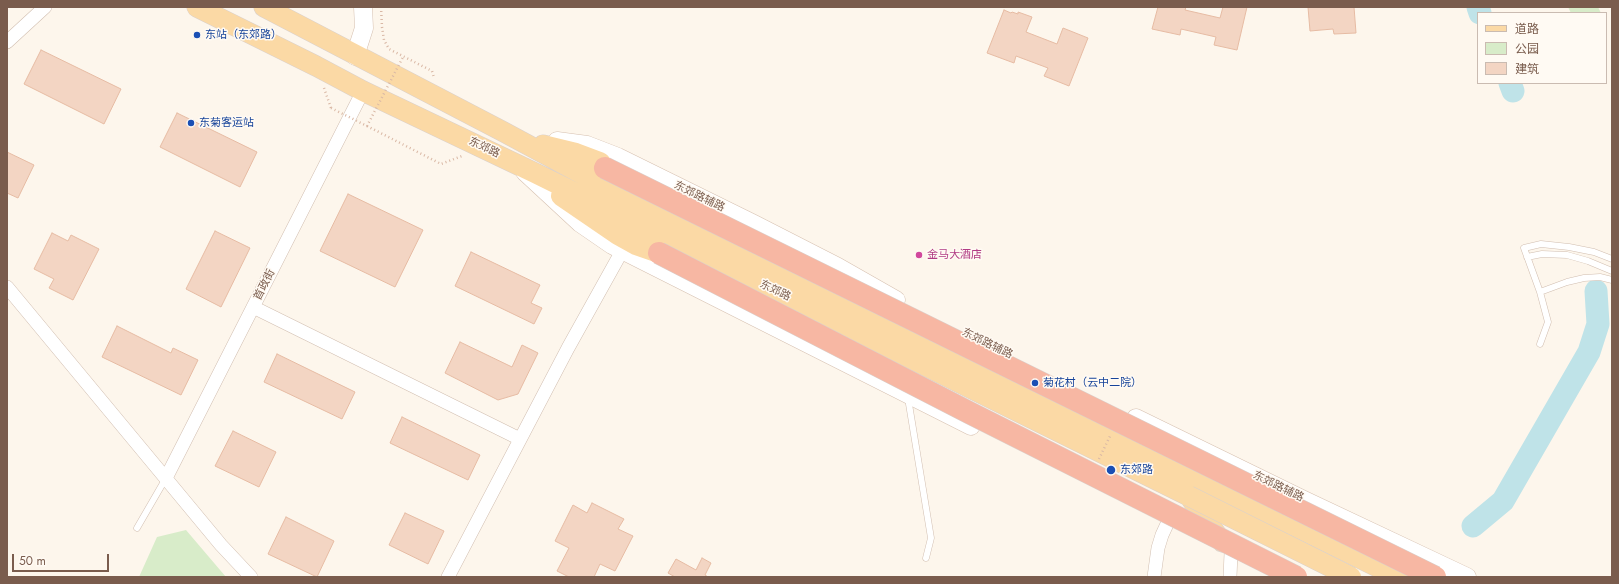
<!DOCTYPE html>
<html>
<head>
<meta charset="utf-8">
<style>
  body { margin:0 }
  #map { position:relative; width:1619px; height:584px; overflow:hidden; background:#fdf6ec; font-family:Jost,"Noto Sans SC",sans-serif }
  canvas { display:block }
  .frame { position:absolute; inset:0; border:8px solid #7a5c4d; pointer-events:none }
  .legend { position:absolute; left:1477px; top:12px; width:130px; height:72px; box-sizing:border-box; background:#fffaf3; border:1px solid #cabbb1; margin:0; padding:5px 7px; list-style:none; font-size:12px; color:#7a5c4d }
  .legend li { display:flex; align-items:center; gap:8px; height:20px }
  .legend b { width:20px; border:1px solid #cabbb1 }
  .scale { position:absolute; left:12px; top:554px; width:97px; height:18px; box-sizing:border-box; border:2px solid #7a5c4d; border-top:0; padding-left:5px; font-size:12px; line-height:14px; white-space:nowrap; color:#7a5c4d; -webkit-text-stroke:3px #fffaf3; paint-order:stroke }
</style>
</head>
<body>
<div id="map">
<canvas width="1619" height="584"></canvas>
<div class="frame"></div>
<ul class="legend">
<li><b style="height:5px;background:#fbd9a5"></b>道路</li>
<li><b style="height:11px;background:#d8ecc9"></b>公园</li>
<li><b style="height:11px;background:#f3d5c3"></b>建筑</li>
</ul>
<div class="scale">50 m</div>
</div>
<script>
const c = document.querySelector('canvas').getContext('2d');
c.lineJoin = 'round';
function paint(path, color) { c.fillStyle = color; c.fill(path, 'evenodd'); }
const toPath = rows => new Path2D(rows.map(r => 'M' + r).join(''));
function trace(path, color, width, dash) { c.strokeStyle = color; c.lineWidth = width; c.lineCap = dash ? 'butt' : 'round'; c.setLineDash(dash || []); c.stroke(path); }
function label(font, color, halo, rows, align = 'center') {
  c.font = font + ' Jost,"Noto Sans SC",sans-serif'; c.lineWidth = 3; c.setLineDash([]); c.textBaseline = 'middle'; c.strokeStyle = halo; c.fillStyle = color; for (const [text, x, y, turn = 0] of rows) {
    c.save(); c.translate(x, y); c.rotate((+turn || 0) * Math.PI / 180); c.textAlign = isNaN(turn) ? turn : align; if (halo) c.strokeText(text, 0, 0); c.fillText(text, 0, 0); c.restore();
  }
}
paint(toPath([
  [1568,7,1598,7,1601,13,1571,13],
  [186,530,226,577,139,577,157,537]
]), '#d8ecc9');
trace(toPath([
  [1478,7,1480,13],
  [1510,83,1513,91],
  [1473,526,1503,501,1589,352,1598,324,1596,291]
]), '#bfe3e8', 23);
const building = toPath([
  [1158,7,1186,7,1185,10,1220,18,1223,7,1247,7,1237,50,1214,45,1216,37,1181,29,1180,35,1152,29,1158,7],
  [1308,7,1354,7,1356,33,1334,34,1333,29,1310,31,1308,7],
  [1004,10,1011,13,1012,12,1018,14,1018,12,1032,17,1026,32,1057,44,1063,28,1088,38,1069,86,1044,76,1048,68,1016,56,1014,63,987,53,1004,10],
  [41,50,121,89,104,124,24,84,41,50],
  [177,113,257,152,240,187,160,147,177,113],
  [7,152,34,165,18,198,7,193,7,152],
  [348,194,423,230,395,287,320,251,348,194],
  [215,231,250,248,221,307,186,289,215,231],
  [52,233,68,241,71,235,99,249,73,300,49,288,54,279,34,269,52,233],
  [471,252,540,285,531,303,542,308,534,324,455,286,471,252],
  [117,326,171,353,173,348,198,360,181,395,102,357,117,326],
  [460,342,512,367,522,345,538,353,518,394,498,400,445,373,460,342],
  [277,354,355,392,342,419,264,382,277,354],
  [402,417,480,455,468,480,390,443,402,417],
  [233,431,276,452,259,487,215,466,233,431],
  [592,503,624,519,618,529,633,536,615,571,600,564,594,577,569,577,557,571,569,548,555,541,573,505,587,513,592,503],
  [405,513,444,531,428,564,389,545,405,513],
  [286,517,334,541,317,577,268,554,286,517],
  [702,558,711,563,705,575,708,577,675,577,668,573,676,559,696,570,702,558]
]);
paint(building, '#f3d5c3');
trace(building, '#e6bba3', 1);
const lane = toPath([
  [1527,257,1542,254,1567,255,1588,261,1612,271],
  [1540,292,1567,282,1584,278,1600,277,1612,280],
  [1540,344,1548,322,1540,292,1524,248,1541,244,1569,247,1594,252,1612,259],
  [908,398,931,538,926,558],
  [137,528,166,478]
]);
const street = toPath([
  [7,42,45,7],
  [7,287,221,545,251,577],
  [253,307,520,439],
  [166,478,363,91],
  [448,577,568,348,622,251],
  [1154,577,1158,548,1162,535,1168,522],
  [1230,577,1231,553]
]);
const secondary = toPath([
  [355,56,364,28,363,7],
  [557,141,587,145,618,157,754,224,838,267,896,300],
  [525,172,580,223,612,245,971,426],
  [1136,418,1304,500,1467,577]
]);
const primary = toPath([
  [197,7,316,66,363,91,535,173,1189,496,1222,542],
  [264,7,502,131,610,189,1398,577],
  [543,145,576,153,600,162,605,168],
  [561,196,618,235,636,245,659,253]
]);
trace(lane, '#d1beb0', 7);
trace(street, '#d1beb0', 14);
trace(secondary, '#d6c0b0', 19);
trace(primary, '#dad1cd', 21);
trace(toPath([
  [381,7,382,27,384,40,389,49,432,71,434,78],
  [324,88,331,108],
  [367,126,441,164,462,156]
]), '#d9b8a5', 2.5, [1, 3]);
trace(lane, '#fff', 6);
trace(street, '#fff', 13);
trace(secondary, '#fff', 18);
trace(primary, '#fbd9a5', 20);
const primaryBridge = toPath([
  [1189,496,1351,577]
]);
const highwayBridge = toPath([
  [605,168,1435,577],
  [659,253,970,413,1296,577]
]);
trace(primaryBridge, '#dad1cd', 21, []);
trace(highwayBridge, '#dad1cd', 23, []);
trace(toPath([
  [331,108,367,126,403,57],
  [1099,459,1111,434]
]), '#d9b8a5', 2.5, [1, 3]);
trace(primaryBridge, '#fbd9a5', 20);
trace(highwayBridge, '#f7b7a3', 22);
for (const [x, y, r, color] of [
  [197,35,4,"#1a4fb4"],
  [191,123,4,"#1a4fb4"],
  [919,255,4,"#d1479c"],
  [1035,383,4,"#1a4fb4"],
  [1111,470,5,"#1a4fb4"]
]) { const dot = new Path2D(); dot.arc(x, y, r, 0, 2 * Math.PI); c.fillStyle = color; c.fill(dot); trace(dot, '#fffaf3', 1.5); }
label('11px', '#164399', '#fffaf3', [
  ["东站（东郊路）",205,35],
  ["东菊客运站",199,123],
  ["菊花村（云中二院）",1043,383],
  ["东郊路",1120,470]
], 'left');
label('11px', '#7a5c4d', '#fffaf3', [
  ["东郊路",484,148,25],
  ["东郊路辅路",699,197,26],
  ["首政街",265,285,-63],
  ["东郊路",775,291,26],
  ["东郊路辅路",987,344,26],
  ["东郊路辅路",1278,487,26]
]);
label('11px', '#b23c85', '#fffaf3', [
  ["金马大酒店",927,255]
], 'left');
</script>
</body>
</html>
